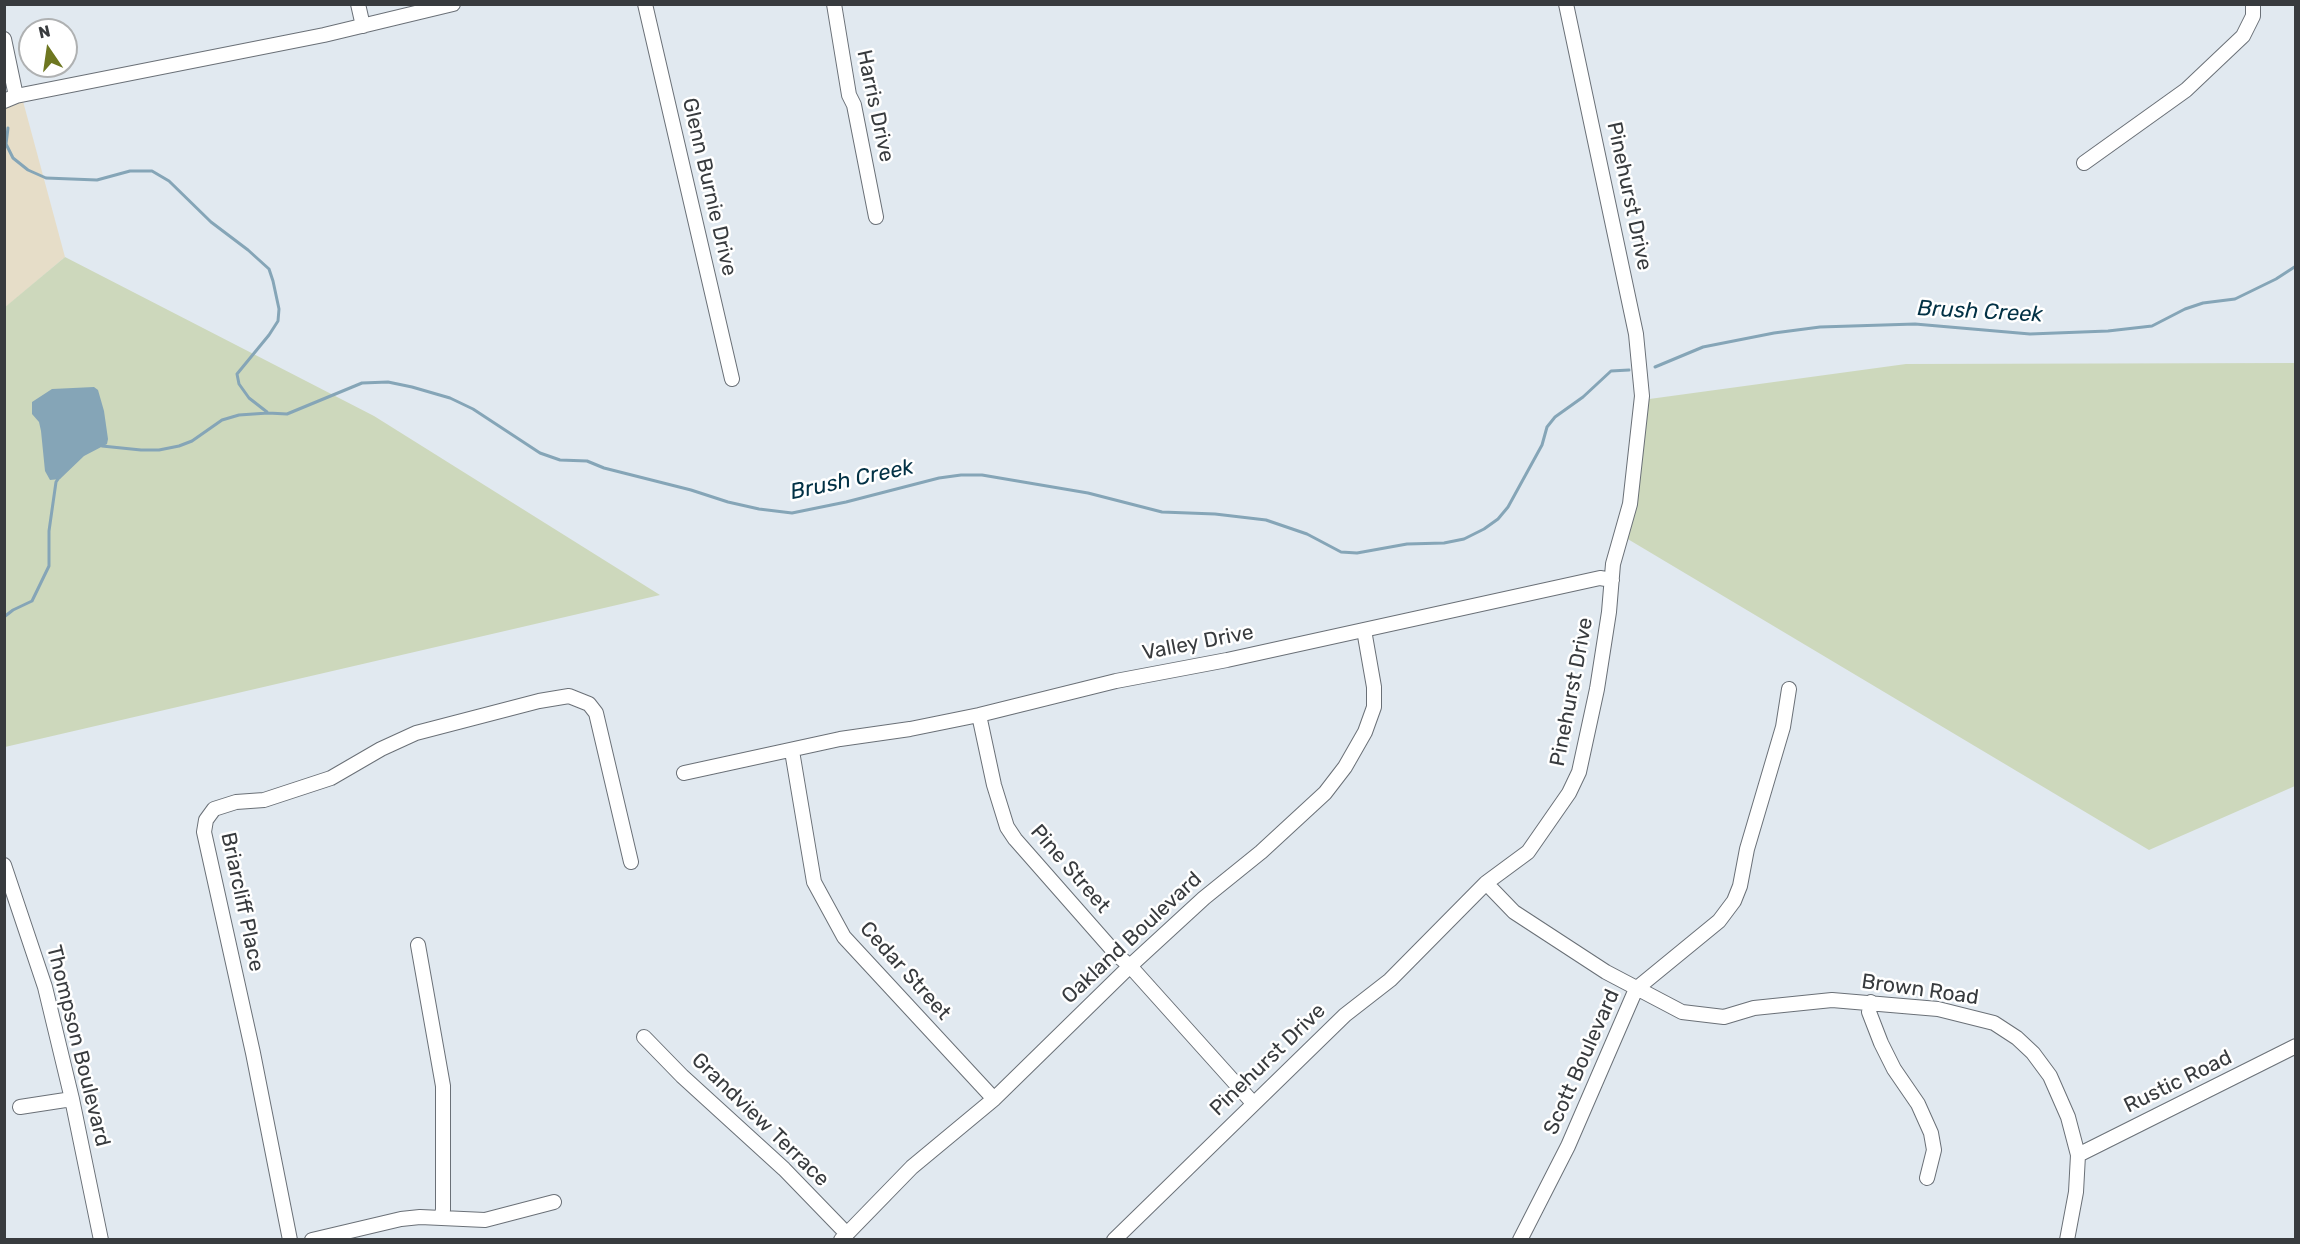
<!DOCTYPE html>
<html>
<head>
<meta charset="utf-8">
<style>
  body { margin:0 }
  #map { position:relative; width:2300px; height:1244px; overflow:hidden; background:#e1e9f0; font-family:Rubik,sans-serif }
  canvas { display:block }
  .frame { position:absolute; inset:0; border:6px solid #383b3e; pointer-events:none }
  .north { position:absolute; left:18px; top:18px; width:60px; height:60px; box-sizing:border-box; background:#fff; border:2px solid #afb1b2; border-radius:50%; rotate:347deg; font-size:16px; font-weight:700; line-height:24px; text-align:center; color:#383b3e }
  .north::after { content:''; display:block; margin:auto; width:21px; height:27px; background:#6e7721; clip-path:polygon(50% 0,100% 100%,50% 72%,0 100%) }
</style>
</head>
<body>
<div id="map">
<canvas width="2300" height="1244"></canvas>
<div class="frame"></div>
<div class="north">N</div>
</div>
<script>
const c = document.querySelector('canvas').getContext('2d');
c.lineJoin = 'round';
function paint(path, color) { c.fillStyle = color; c.fill(path, 'evenodd'); }
const toPath = rows => new Path2D(rows.map(r => 'M' + r).join(''));
function trace(path, color, width, dash) { c.strokeStyle = color; c.lineWidth = width; c.lineCap = dash ? 'butt' : 'round'; c.setLineDash(dash || []); c.stroke(path); }
function label(font, color, halo, rows, align = 'center') {
  c.font = font + ' Rubik,sans-serif'; c.lineWidth = 5; c.setLineDash([]); c.textBaseline = 'middle'; c.strokeStyle = halo; c.fillStyle = color; for (const [text, x, y, turn = 0] of rows) {
    c.save(); c.translate(x, y); c.rotate((+turn || 0) * Math.PI / 180); c.textAlign = isNaN(turn) ? turn : align; if (halo) c.strokeText(text, 0, 0); c.fillText(text, 0, 0); c.restore();
  }
}
paint(toPath([
  [20,90,65,257,5,308,5,98]
]), '#e6ddc8');
paint(toPath([
  [65,257,374,416,660,595,5,747,4,308],
  [2295,363,2295,786,2149,850,1621,535,1642,400,1906,364]
]), '#cdd8bc');
paint(toPath([
  [94,387,98,390,104,411,108,439,107,444,84,456,60,479,50,480,45,471,41,431,39,422,32,414,32,402,52,389]
]), '#85a5b7');
trace(toPath([
  [8,128,6,144,13,158,28,170,46,178,97,180,130,171,152,171,169,181,211,222,248,250,269,269,273,281,279,309,278,321,269,335,237,374,239,384,249,398,267,412],
  [1655,367,1703,347,1774,333,1820,327,1915,324,2030,334,2108,331,2152,326,2185,309,2203,303,2235,299,2276,279,2296,266],
  [102,446,141,450,159,450,179,446,192,441,222,420,239,415,268,413,287,414,362,383,388,382,412,387,450,398,473,409,540,453,560,460,587,461,604,468,691,490,728,502,759,509,792,513,846,502,939,478,961,475,982,475,1088,493,1162,512,1215,514,1266,520,1307,534,1341,552,1357,553,1407,544,1444,543,1464,539,1484,529,1498,519,1508,507,1542,445,1547,427,1555,417,1583,397,1611,371,1629,370],
  [4,617,13,610,32,601,49,566,49,531,56,482,60,476]
]), '#85a5b7', 3);
const minor = toPath([
  [358,4,363,26],
  [645,4,732,379],
  [834,4,849,95,854,105,876,217],
  [4,39,16,96],
  [4,101,16,96,324,35,453,4],
  [2084,163,2186,90,2243,36,2253,16,2253,4],
  [979,715,994,785,1007,827,1015,839,1117,955,1130,966,1253,1103],
  [792,751,814,882,844,937,994,1099],
  [684,773,840,739,910,729,979,715,1116,681,1227,660,1600,578,1612,580],
  [4,865,45,987,72,1099,101,1240],
  [1486,883,1514,912,1606,972,1682,1012,1724,1017,1754,1008,1832,1000,1938,1009,1994,1023,2017,1038,2033,1053,2050,1076,2068,1117,2078,1155,2076,1192,2067,1240],
  [418,945,443,1086,443,1210,441,1218],
  [1871,1002,1869,1012,1881,1043,1894,1069,1918,1104,1931,1133,1934,1150,1927,1178],
  [644,1037,682,1076,784,1169,847,1234],
  [20,1107,72,1099],
  [2078,1155,2296,1046],
  [290,1240,253,1053,204,832,206,820,214,809,236,802,264,800,331,778,381,749,416,733,539,701,569,696,589,704,596,713,631,862],
  [312,1240,401,1219,420,1217,485,1220,554,1202],
  [841,1240,912,1167,994,1099,1130,966,1204,898,1261,852,1325,793,1345,767,1365,732,1374,707,1374,687,1364,630],
  [1114,1240,1345,1015,1390,980,1486,883,1528,852,1569,793,1579,772,1597,689,1609,612,1613,564,1630,504,1642,396,1636,334,1566,4],
  [1520,1240,1568,1146,1636,989,1719,921,1734,901,1740,886,1747,849,1783,727,1789,689]
]);
trace(minor, '#6a7077', 16);
trace(minor, '#fff', 14);
label('21px', '#383b3e', '#fff', [
  ["Harris Drive",875,106,78],
  ["Glenn Burnie Drive",709,187,77],
  ["Pinehurst Drive",1629,196,78],
  ["Valley Drive",1198,643,-11],
  ["Pinehurst Drive",1572,692,-79],
  ["Pine Street",1070,869,49],
  ["Briarcliff Place",242,902,78],
  ["Oakland Boulevard",1132,938,-43],
  ["Cedar Street",905,971,48],
  ["Brown Road",1920,990,8],
  ["Thompson Boulevard",78,1046,76],
  ["Pinehurst Drive",1268,1060,-44],
  ["Scott Boulevard",1582,1062,-66],
  ["Rustic Road",2178,1082,-26],
  ["Grandview Terrace",760,1120,44]
]);
label('italic 22px', '#023145', '#fff', [
  ["Brush Creek",1980,312,3],
  ["Brush Creek",852,480,-12]
]);
</script>
</body>
</html>
